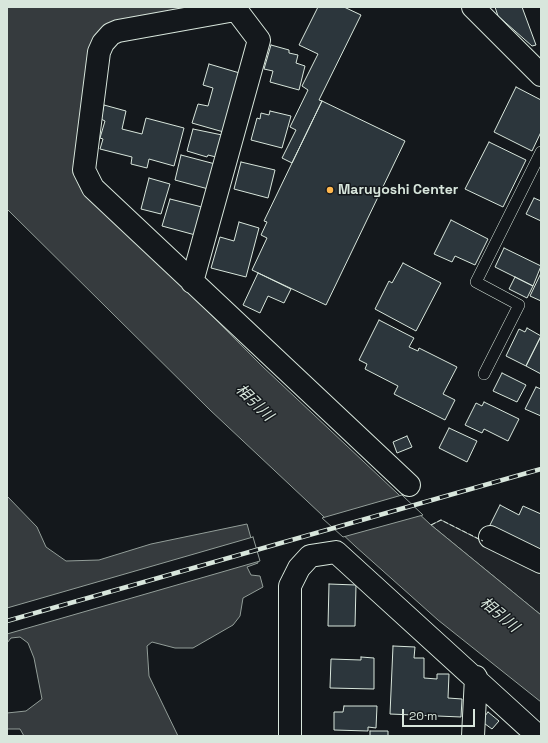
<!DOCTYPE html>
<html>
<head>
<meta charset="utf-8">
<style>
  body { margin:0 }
  #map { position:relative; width:548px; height:743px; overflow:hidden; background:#14181c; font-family:"Space Grotesk",sans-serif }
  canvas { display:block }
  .frame { position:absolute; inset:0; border:8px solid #d8e6dc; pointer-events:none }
  .scale { position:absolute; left:402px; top:709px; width:73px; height:18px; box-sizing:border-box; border:2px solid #d8e6dc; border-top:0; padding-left:5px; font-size:12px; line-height:14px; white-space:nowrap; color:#d8e6dc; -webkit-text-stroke:3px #14181c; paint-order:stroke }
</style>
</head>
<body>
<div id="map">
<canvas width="548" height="743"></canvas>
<div class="frame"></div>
<div class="scale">20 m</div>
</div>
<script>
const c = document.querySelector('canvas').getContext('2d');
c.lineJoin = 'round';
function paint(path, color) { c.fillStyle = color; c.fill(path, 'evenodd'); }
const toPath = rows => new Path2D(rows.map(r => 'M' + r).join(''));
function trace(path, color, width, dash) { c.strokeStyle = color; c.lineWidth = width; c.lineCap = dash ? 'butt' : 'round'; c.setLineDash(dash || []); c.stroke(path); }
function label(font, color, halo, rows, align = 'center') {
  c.font = font + ' "Space Grotesk","Noto Sans JP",sans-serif'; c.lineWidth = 3; c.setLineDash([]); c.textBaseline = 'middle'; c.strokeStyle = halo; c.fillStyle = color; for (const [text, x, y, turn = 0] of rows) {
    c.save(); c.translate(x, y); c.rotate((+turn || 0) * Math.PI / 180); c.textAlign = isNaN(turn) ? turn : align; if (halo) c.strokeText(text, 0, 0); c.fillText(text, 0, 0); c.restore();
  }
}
const green = toPath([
  [441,520,541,571,541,615,431,525,441,520]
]);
paint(green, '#202428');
trace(green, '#939e99', 1);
const water = toPath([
  [7,7,194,7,97,38,94,197,262,366,431,525,541,615,541,702,438,620,355,546,210,410,7,209,7,7],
  [7,496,37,527,46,547,66,561,99,560,151,544,247,524,258,563,247,567,251,575,260,576,263,587,243,598,240,616,233,625,193,648,175,648,152,642,147,646,149,676,178,736,24,736,20,729,7,729,7,713,26,711,42,699,34,658,28,643,20,637,11,638,7,643,7,496]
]);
paint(water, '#363b3e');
trace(water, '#939e99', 1);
const pier = toPath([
  [402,495,423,515,343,537,322,518,402,495],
  [253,537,260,561,7,634,7,608,253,537]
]);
paint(pier, '#14181c');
trace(pier, '#939e99', 1);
const building = toPath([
  [318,7,344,7,361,15,319,100,322,101,292,163,282,158,296,130,290,127,308,90,302,86,318,54,299,45,318,7],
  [495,7,522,7,536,45,532,46,498,16,495,7],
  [271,45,289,50,289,53,298,55,296,63,305,66,299,90,270,82,273,71,264,69,271,45],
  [209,64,243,74,227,133,192,123,198,104,208,106,213,88,203,85,209,64],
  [516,87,541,100,541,132,532,151,494,132,516,87],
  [322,101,405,141,326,305,252,270,267,238,261,235,267,222,264,221,322,101],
  [104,105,126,111,122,129,142,134,146,118,184,128,174,166,149,159,147,168,131,164,132,157,100,149,103,139,100,138,105,121,101,119,104,105],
  [270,111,291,116,282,148,251,140,257,118,260,119,261,113,269,115,270,111],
  [193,129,227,136,220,158,208,155,207,157,187,151,193,129],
  [489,142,526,160,503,207,465,189,489,142],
  [181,155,219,165,212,190,175,180,181,155],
  [241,162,275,170,268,198,234,189,241,162],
  [149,178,170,184,161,214,141,209,149,178],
  [534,198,541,201,541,221,526,214,534,198],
  [170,199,206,208,199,236,162,226,170,199],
  [451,220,488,239,475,265,455,256,452,262,434,254,451,220],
  [239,222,259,228,246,277,211,268,220,237,234,241,239,222],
  [504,248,541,266,533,286,495,267,504,248],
  [403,263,441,283,416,331,375,309,389,281,392,283,403,263],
  [258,273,291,289,284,303,268,296,260,313,243,305,258,273],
  [541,273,541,301,530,296,541,273],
  [515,277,533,286,527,298,509,289,515,277],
  [379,320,414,338,409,347,418,351,419,348,457,367,443,394,455,400,445,420,394,394,398,386,365,369,367,364,359,360,379,320],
  [527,328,541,336,526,366,506,356,519,329,525,332,527,328],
  [541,336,541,374,526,366,541,336],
  [502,373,526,385,517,402,493,391,502,373],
  [536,387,541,389,541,416,525,409,536,387],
  [484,402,519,419,508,441,484,429,482,433,465,425,476,403,482,406,484,402],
  [449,428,477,441,467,462,439,448,449,428],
  [407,436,412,447,397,453,393,442,407,436],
  [500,505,519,515,523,506,541,514,541,548,539,551,489,527,500,505],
  [329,584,356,585,355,626,328,626,329,584],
  [393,646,415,647,414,658,424,658,424,678,437,679,437,674,449,674,448,698,462,699,461,717,390,714,393,646],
  [361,657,374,658,374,689,330,688,331,659,361,660,361,657],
  [344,706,377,706,376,728,368,727,368,731,334,730,334,712,343,712,344,706],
  [488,712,499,721,492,729,481,721,488,712],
  [370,731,388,731,388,736,370,736,370,731]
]);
paint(building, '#2c363c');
trace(building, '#d8e6dc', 1);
const lane = toPath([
  [484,374,519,305,476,282,541,152]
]);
const street = toPath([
  [235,10,118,31,111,34,103,43,99,52,84,170,93,188,409,485],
  [192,282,259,40,234,7],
  [490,537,541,562],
  [290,736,290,586,299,568,310,556,336,552,538,736],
  [473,736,476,677]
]);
const secondary = toPath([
  [473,7,541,75]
]);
trace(lane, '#d8e6dc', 12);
trace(street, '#d8e6dc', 24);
trace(secondary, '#d8e6dc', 24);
trace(lane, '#14181c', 11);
trace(street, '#14181c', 22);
trace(secondary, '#14181c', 22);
const rail = toPath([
  [7,621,541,469]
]);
trace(rail, '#d8e6dc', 4.5);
trace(rail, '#14181c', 3, [9]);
trace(toPath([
  [431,525,441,520,483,541]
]), '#d8e6dc', 1, [5, 2]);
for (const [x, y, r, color] of [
  [330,190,4,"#ffb74d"]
]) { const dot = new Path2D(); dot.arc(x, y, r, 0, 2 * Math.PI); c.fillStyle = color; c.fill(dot); trace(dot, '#14181c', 1.5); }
label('bold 14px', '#d8e6dc', '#14181c', [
  ["Maruyoshi Center",338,190]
], 'left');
label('italic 15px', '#d8e6dc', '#14181c', [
  ["相引川",254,403,44],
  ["相引川",499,615,40]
]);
</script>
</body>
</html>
